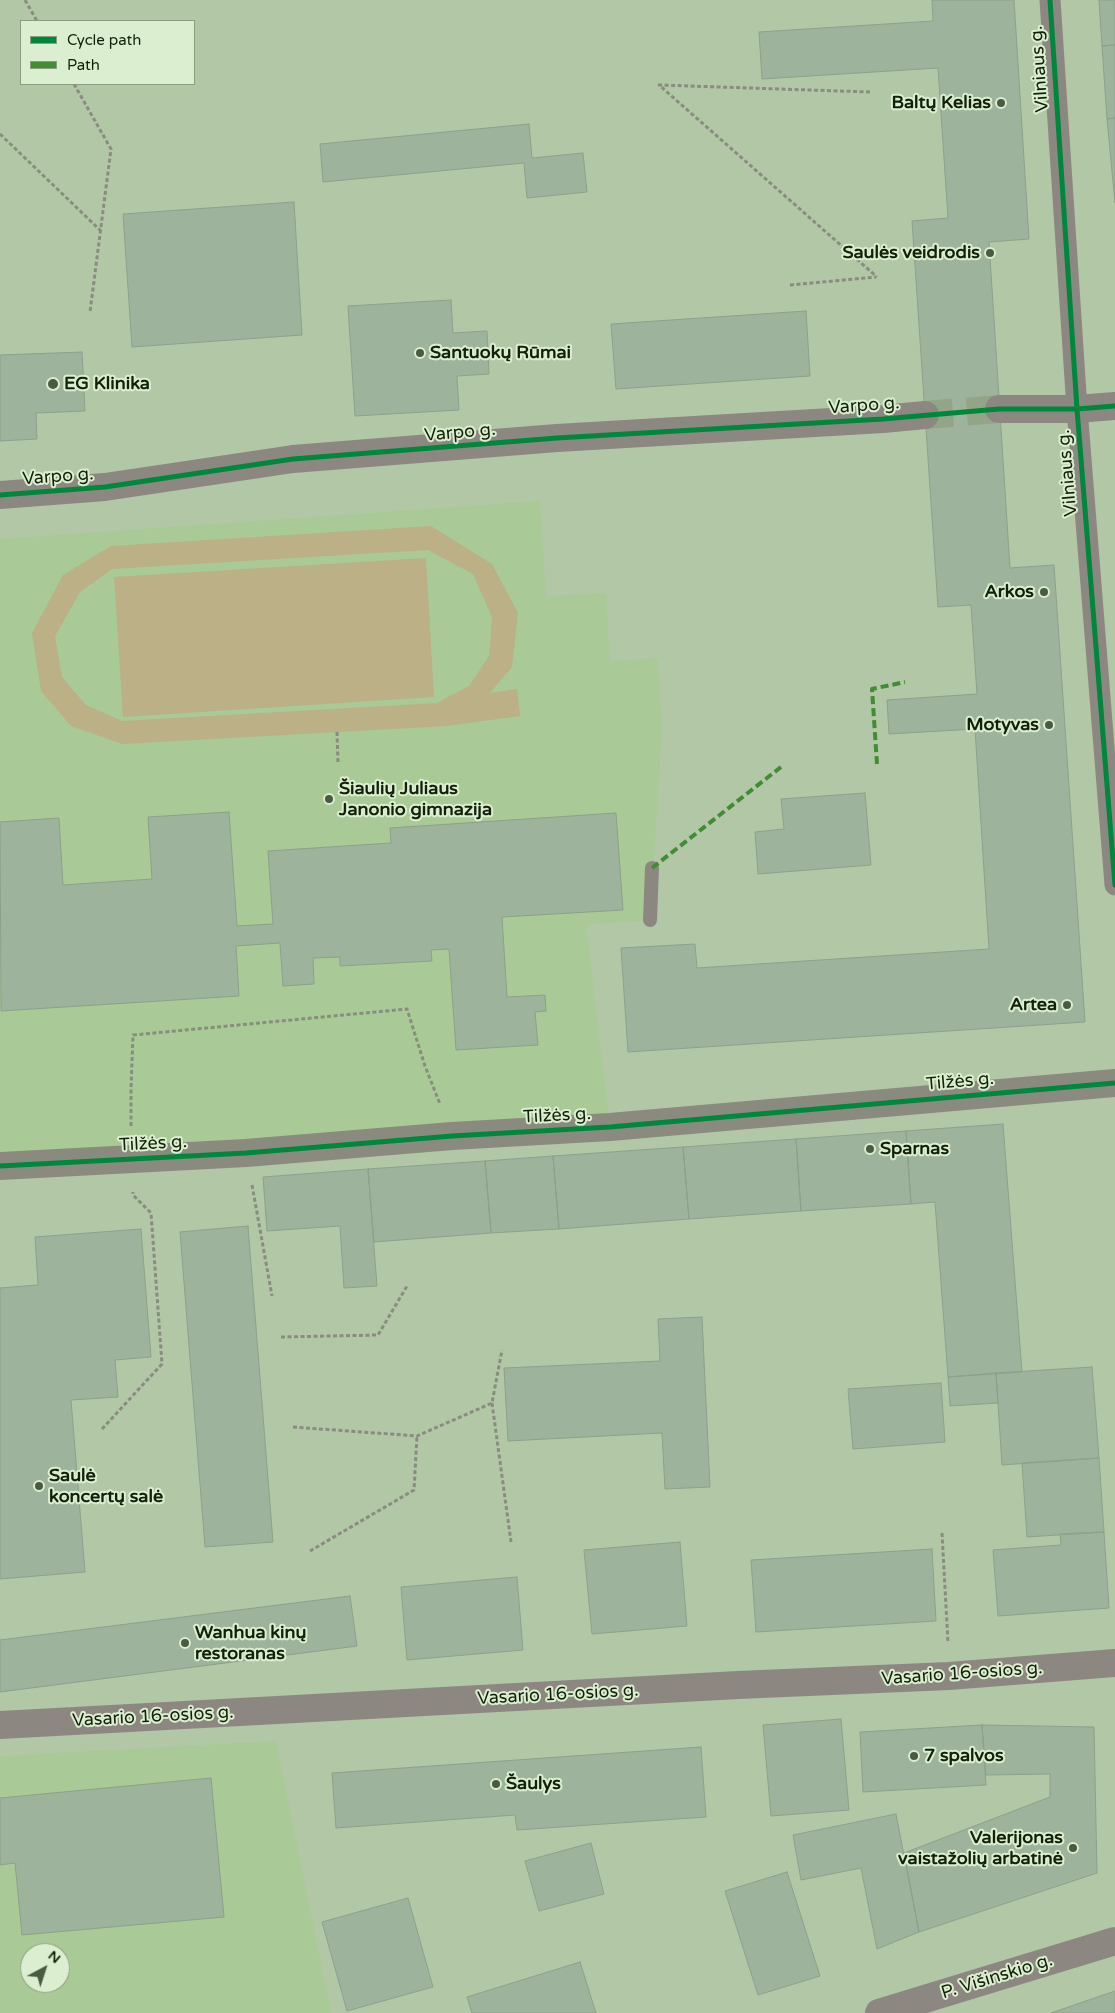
<!DOCTYPE html>
<html>
<head>
<meta charset="utf-8">
<style>
  body { margin:0 }
  #map { position:relative; width:1115px; height:2013px; overflow:hidden; background:#b2c7a6; font-family:"Varela Round",sans-serif }
  canvas { display:block }
  .legend { position:absolute; left:20px; top:20px; width:175px; height:65px; box-sizing:border-box; background:#dbefd0; border:1px solid #8b9d81; margin:0; padding:6px 9px; list-style:none; font-size:15px; color:#13210a }
  .legend li { display:flex; align-items:center; gap:10px; height:25px }
  .legend b { width:25px; border:1px solid #8b9d81 }
  .north { position:absolute; left:20px; top:1943px; width:50px; height:50px; box-sizing:border-box; background:#dbefd0; border:1px solid #8b9d81; border-radius:50%; rotate:40deg; font-size:14px; font-weight:700; line-height:20px; text-align:center; color:#13210a }
  .north::after { content:''; display:block; margin:auto; width:18px; height:22px; background:#4b5b41; clip-path:polygon(50% 0,100% 100%,50% 72%,0 100%) }
</style>
</head>
<body>
<div id="map">
<canvas width="1115" height="2013"></canvas>
<ul class="legend">
<li><b style="height:6px;background:#00873e"></b>Cycle path</li>
<li><b style="height:6px;background:#438b35"></b>Path</li>
</ul>
<div class="north">N</div>
</div>
<script>
const c = document.querySelector('canvas').getContext('2d');
c.lineJoin = 'round';
function paint(path, color) { c.fillStyle = color; c.fill(path, 'evenodd'); }
const toPath = rows => new Path2D(rows.map(r => 'M' + r).join(''));
function trace(path, color, width, dash) { c.strokeStyle = color; c.lineWidth = width; c.lineCap = dash ? 'butt' : 'round'; c.setLineDash(dash || []); c.stroke(path); }
function label(font, color, halo, rows, align = 'center') {
  c.font = font + ' "Varela Round",sans-serif'; c.lineWidth = 4; c.setLineDash([]); c.textBaseline = 'middle'; c.strokeStyle = halo; c.fillStyle = color; for (const [text, x, y, turn = 0] of rows) {
    c.save(); c.translate(x, y); c.rotate((+turn || 0) * Math.PI / 180); c.textAlign = isNaN(turn) ? turn : align; if (halo) c.strokeText(text, 0, 0); c.fillText(text, 0, 0); c.restore();
  }
}
paint(toPath([
  [540,501,546,596,606,593,610,661,658,658,662,730,650,920,586,925,610,1127,0,1166,0,539],
  [276,1741,331,2013,0,2013,0,1756],
  [30,1953,60,1953,60,1983,30,1983]
]), '#a9ca96');
paint(toPath([
  [431,526,492,564,518,613,512,667,490,693,517,689,520,716,447,726,122,744,71,726,41,691,32,633,63,575,111,546],
  [428,550,473,574,492,617,489,656,469,686,437,703,122,721,86,705,62,677,55,636,80,592,112,569],
  [426,558,434,697,123,717,114,577]
]), '#bbb086');
const building = toPath([
  [932,0,1014,0,1029,239,989,242,1010,568,1054,565,1085,1022,628,1052,621,948,695,944,697,968,989,949,975,729,889,734,887,700,977,694,971,605,938,607,912,221,948,218,938,68,762,79,759,32,933,21,932,0],
  [1099,0,1115,0,1115,45,1102,46,1099,0],
  [1115,45,1115,118,1107,119,1102,46,1115,45],
  [1115,118,1115,203,1107,119,1115,118],
  [529,124,532,158,583,153,587,192,527,198,524,163,323,182,320,144,529,124],
  [294,202,302,335,132,347,123,214,294,202],
  [451,300,453,333,487,331,489,374,457,376,459,410,355,416,348,306,451,300],
  [806,311,810,376,616,389,611,324,806,311],
  [82,352,85,411,36,413,37,439,0,441,0,355,82,352],
  [865,793,871,865,758,874,755,832,784,829,781,799,865,793],
  [229,812,237,926,273,924,268,851,391,843,390,828,616,813,623,910,502,917,507,997,545,995,546,1011,535,1012,538,1045,456,1050,449,949,431,950,432,961,340,966,340,957,313,958,314,984,283,986,280,943,236,946,239,996,1,1011,0,822,59,818,63,885,152,879,148,817,229,812],
  [1003,1124,1022,1372,948,1377,935,1202,911,1204,906,1131,1003,1124],
  [906,1131,911,1204,801,1211,796,1139,906,1131],
  [796,1139,801,1211,689,1219,683,1147,796,1139],
  [683,1147,689,1219,559,1229,553,1156,683,1147],
  [553,1156,559,1229,491,1233,485,1161,553,1156],
  [485,1161,491,1233,374,1242,368,1169,485,1161],
  [368,1169,377,1286,344,1288,340,1226,267,1231,263,1177,368,1169],
  [248,1226,273,1542,205,1547,180,1232,248,1226],
  [141,1229,151,1357,115,1360,118,1397,71,1400,85,1572,0,1579,0,1288,38,1285,35,1237,141,1229],
  [702,1317,710,1487,665,1489,662,1433,508,1441,504,1368,660,1361,658,1319,702,1317],
  [1092,1367,1099,1458,1002,1465,996,1373,1092,1367],
  [996,1373,998,1403,950,1406,948,1377,996,1373],
  [941,1383,945,1442,853,1449,848,1389,941,1383],
  [1099,1458,1104,1532,1027,1537,1022,1463,1099,1458],
  [1104,1532,1109,1608,998,1616,993,1550,1061,1545,1060,1534,1104,1532],
  [680,1542,687,1626,592,1634,584,1550,680,1542],
  [932,1549,936,1621,756,1632,751,1560,932,1549],
  [517,1577,523,1650,407,1660,401,1587,517,1577],
  [350,1596,357,1646,0,1692,0,1640,350,1596],
  [841,1719,849,1810,771,1816,763,1725,841,1719],
  [982,1725,986,1785,863,1792,860,1732,982,1725],
  [982,1725,1094,1727,1097,1873,919,1932,904,1853,1050,1797,1050,1774,986,1775,982,1725],
  [701,1747,706,1817,517,1830,515,1815,336,1828,332,1773,701,1747],
  [211,1778,224,1917,22,1935,15,1863,0,1865,0,1798,211,1778],
  [896,1814,919,1932,877,1949,861,1868,801,1880,793,1835,896,1814],
  [591,1843,604,1894,539,1911,525,1861,591,1843],
  [787,1872,820,1976,758,1995,725,1891,787,1872],
  [408,1898,433,1987,347,2011,322,1922,408,1898],
  [580,1962,596,2013,472,2013,467,1997,580,1962],
  [1115,1991,1115,2013,1051,2013,1115,1991]
]);
paint(building, '#9db39b');
trace(building, '#8ca18a', 1);
trace(toPath([
  [925,415,999,409]
]), '#92a687', 28, [28, 14]);
trace(toPath([
  [25,0,37,21],
  [74,84,111,149,90,312],
  [870,92,659,85,877,277],
  [0,134,100,230],
  [790,285,876,277],
  [337,732,338,763],
  [131,1126,131,1089,133,1035,407,1009,425,1066,440,1104],
  [252,1185,272,1296],
  [281,1337,378,1335,407,1286],
  [492,1403,511,1542],
  [293,1427,417,1436,492,1403,502,1350],
  [102,1429,162,1364,151,1213,133,1195,133,1192],
  [942,1533,948,1643],
  [310,1551,414,1490,417,1436]
]), '#898d80', 3, [4, 2.5]);
trace(toPath([
  [650,920,652,868]
]), '#8d8782', 14);
trace(toPath([
  [1050,0,1077,409,1115,885]
]), '#8d8782', 21);
trace(toPath([
  [999,409,1077,409,1115,406],
  [0,495,105,487,293,459,557,438,883,419,925,415],
  [0,1725,738,1685,949,1676,1115,1663],
  [879,2013,1115,1941]
]), '#8d8782', 28);
trace(toPath([
  [0,1166,246,1153,452,1136,610,1127,1115,1083]
]), '#8a8b7e', 28);
trace(toPath([
  [877,764,872,689,905,682],
  [652,868,781,767]
]), '#438b35', 4, [8, 4]);
trace(toPath([
  [1050,0,1077,409,1115,885],
  [0,495,105,487,293,459,557,438,883,419,999,409,1077,409,1115,406],
  [0,1166,246,1153,452,1136,610,1127,1115,1083]
]), '#00873e', 5);
for (const [x, y, r, color] of [
  [1001,103,5,"#4b5b41"],
  [990,253,5,"#4b5b41"],
  [420,353,5,"#4b5b41"],
  [53,384,6,"#4b5b41"],
  [1044,592,5,"#4b5b41"],
  [1049,725,5,"#4b5b41"],
  [329,799,5,"#4b5b41"],
  [1067,1005,5,"#4b5b41"],
  [870,1149,5,"#4b5b41"],
  [39,1486,5,"#4b5b41"],
  [185,1643,5,"#4b5b41"],
  [914,1756,5,"#4b5b41"],
  [496,1784,5,"#4b5b41"],
  [1073,1848,5,"#4b5b41"]
]) { const dot = new Path2D(); dot.arc(x, y, r, 0, 2 * Math.PI); c.fillStyle = color; c.fill(dot); trace(dot, '#dbefd0', 2); }
label('18px', '#13210a', '#dbefd0', [
  ["Vilniaus g.",1040,69,-94],
  ["Varpo g.",864,406,-4],
  ["Varpo g.",460,433,-5],
  ["Vilniaus g.",1068,473,-95],
  ["Varpo g.",58,477,-4],
  ["Tilžės g.",960,1082,-5],
  ["Tilžės g.",557,1116,-3],
  ["Tilžės g.",153,1144,-3],
  ["Vasario 16-osios g.",962,1674,-4],
  ["Vasario 16-osios g.",558,1695,-3],
  ["Vasario 16-osios g.",153,1717,-3],
  ["P. Višinskio g.",997,1977,-17]
]);
label('bold 18px', '#13210a', '#dbefd0', [
  ["Baltų Kelias",991,103,"right"],
  ["Saulės veidrodis",980,253,"right"],
  ["Santuokų Rūmai",430,353],
  ["EG Klinika",64,384],
  ["Arkos",1034,592,"right"],
  ["Motyvas",1039,725,"right"],
  ["Šiaulių Juliaus",339,789],
  ["Janonio gimnazija",339,810],
  ["Artea",1057,1005,"right"],
  ["Sparnas",880,1149],
  ["Saulė",49,1476],
  ["koncertų salė",49,1497],
  ["Wanhua kinų",195,1633],
  ["restoranas",195,1654],
  ["7 spalvos",924,1756],
  ["Šaulys",506,1784],
  ["Valerijonas",1063,1838,"right"],
  ["vaistažolių arbatinė",1063,1859,"right"]
], 'left');
</script>
</body>
</html>
